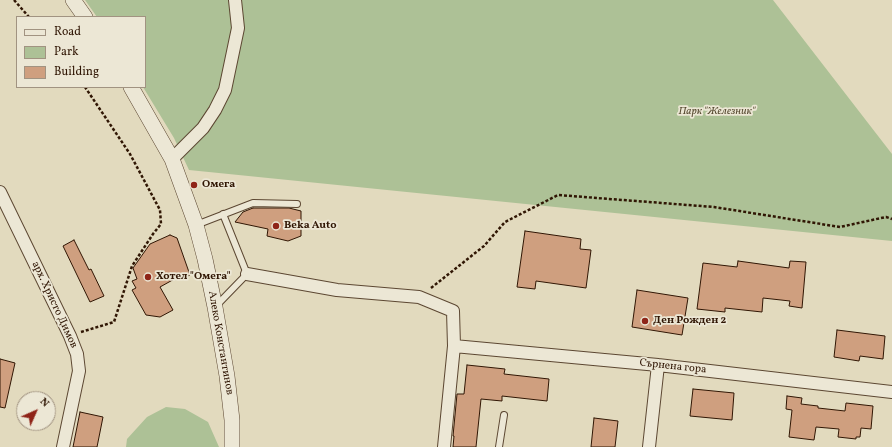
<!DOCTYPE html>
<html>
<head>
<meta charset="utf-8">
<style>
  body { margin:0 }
  #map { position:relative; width:892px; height:447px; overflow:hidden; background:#e2dabe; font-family:Vollkorn,serif }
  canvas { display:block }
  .legend { position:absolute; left:16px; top:16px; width:130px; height:72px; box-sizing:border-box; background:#ece7d5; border:1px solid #a19381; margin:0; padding:5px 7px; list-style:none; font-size:12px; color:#301604 }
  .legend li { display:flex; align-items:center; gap:8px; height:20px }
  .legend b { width:20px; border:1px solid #a19381 }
  .north { position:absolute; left:16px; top:391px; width:40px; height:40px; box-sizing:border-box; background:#ece7d5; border:1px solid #a19381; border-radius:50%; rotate:45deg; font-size:11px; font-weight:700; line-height:16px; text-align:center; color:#301604 }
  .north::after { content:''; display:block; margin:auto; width:14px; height:18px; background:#8f2418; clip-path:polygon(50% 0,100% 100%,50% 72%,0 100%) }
</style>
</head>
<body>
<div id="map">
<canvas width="892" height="447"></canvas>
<ul class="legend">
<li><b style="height:5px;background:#ece7d5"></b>Road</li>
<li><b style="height:11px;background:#adc196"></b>Park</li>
<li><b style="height:11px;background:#cf9f7f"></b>Building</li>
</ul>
<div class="north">N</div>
</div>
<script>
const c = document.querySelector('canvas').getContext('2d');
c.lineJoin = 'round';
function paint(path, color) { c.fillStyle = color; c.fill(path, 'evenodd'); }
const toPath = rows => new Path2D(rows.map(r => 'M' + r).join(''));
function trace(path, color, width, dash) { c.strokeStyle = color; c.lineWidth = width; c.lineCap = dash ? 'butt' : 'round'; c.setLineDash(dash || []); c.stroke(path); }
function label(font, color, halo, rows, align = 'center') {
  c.font = font + ' Vollkorn,serif'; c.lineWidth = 3.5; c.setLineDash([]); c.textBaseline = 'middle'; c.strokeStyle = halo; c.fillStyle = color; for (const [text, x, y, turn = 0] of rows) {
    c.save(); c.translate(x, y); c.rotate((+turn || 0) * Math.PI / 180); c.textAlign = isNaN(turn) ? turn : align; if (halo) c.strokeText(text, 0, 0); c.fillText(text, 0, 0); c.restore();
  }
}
paint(toPath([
  [85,0,773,0,892,154,892,241,189,170,174,138,143,87,145,87,145,17,97,17],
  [166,407,185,409,208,422,219,447,126,447,127,439,147,417]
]), '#adc196');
const building = toPath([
  [253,208,289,208,301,211,301,236,288,241,267,236,268,229,235,222,243,212,253,208],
  [525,231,581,239,580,249,591,250,586,288,536,281,535,289,517,287,525,231],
  [170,235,177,238,190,275,180,279,178,277,160,287,173,310,160,317,146,315,132,290,136,288,132,281,137,279,133,268,150,244,170,235],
  [74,240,89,270,91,269,104,296,90,302,63,246,74,240],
  [738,261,789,268,790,261,806,262,802,308,789,306,790,301,763,298,762,312,725,308,725,312,697,309,703,263,737,267,738,261],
  [637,290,688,298,682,335,632,327,637,290],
  [837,330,885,336,883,359,860,356,859,361,834,357,837,330],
  [0,359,15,363,5,408,0,407,0,359],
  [467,365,505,369,504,374,549,379,547,401,502,396,502,401,481,399,476,447,453,447,454,436,453,436,457,394,464,394,467,365],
  [693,389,734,393,732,420,690,416,693,389],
  [787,396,802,398,801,404,818,406,818,408,845,411,846,403,873,406,871,429,861,428,860,437,856,437,856,439,838,437,839,429,816,427,814,440,789,437,792,410,786,409,787,396],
  [80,412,103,417,97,447,73,447,80,412],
  [594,418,618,421,615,447,591,447,594,418]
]);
paint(building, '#cf9f7f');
trace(building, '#301604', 1);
const service = toPath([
  [196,225,253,203,297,204],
  [216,306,247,274,223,214],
  [499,447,504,415]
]);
const minor = toPath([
  [172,159,203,128,215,110,225,90,238,28,235,0],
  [0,192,70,336,77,354,79,371,63,447],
  [247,274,337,290,419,297,453,311,454,346,444,447],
  [454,346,658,365,892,392],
  [649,447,658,365]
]);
const tertiary = toPath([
  [73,0,85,17],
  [131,87,172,159,196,225,205,259,215,307,227,376,232,420,232,447]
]);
trace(service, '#5c4732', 8);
trace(minor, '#5c4732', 14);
trace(tertiary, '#5c4732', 16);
trace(toPath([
  [14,0,29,17],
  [431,288,484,246,505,222,558,195,714,207,840,227,886,217,892,219],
  [81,332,114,322,132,266,153,234,161,224,160,210,130,154,85,87]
]), '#301604', 2.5, [3, 2]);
trace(service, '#ece7d5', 6);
trace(minor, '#ece7d5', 12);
trace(tertiary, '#ece7d5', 15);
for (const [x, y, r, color] of [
  [194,185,4,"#8f2418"],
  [276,226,4,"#8f2418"],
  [148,277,4,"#8f2418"],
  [645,321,4,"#8f2418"]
]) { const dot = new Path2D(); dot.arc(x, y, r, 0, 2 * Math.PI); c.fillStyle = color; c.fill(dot); trace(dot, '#ece7d5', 1.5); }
label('italic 11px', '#564930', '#ece7d5', [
  ["Парк \"Железник\"",717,112]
]);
label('bold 11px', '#301604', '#ece7d5', [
  ["Омега",202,185],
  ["Beka Auto",284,226],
  ["Хотел \"Омега\"",156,277],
  ["Ден Рожден 2",653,321]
], 'left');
label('11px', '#301604', '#ece7d5', [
  ["арх. Христо Димов",54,305,65],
  ["Алеко Константинов",220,343,80],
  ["Сърнена гора",673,367,6]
]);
</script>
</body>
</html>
